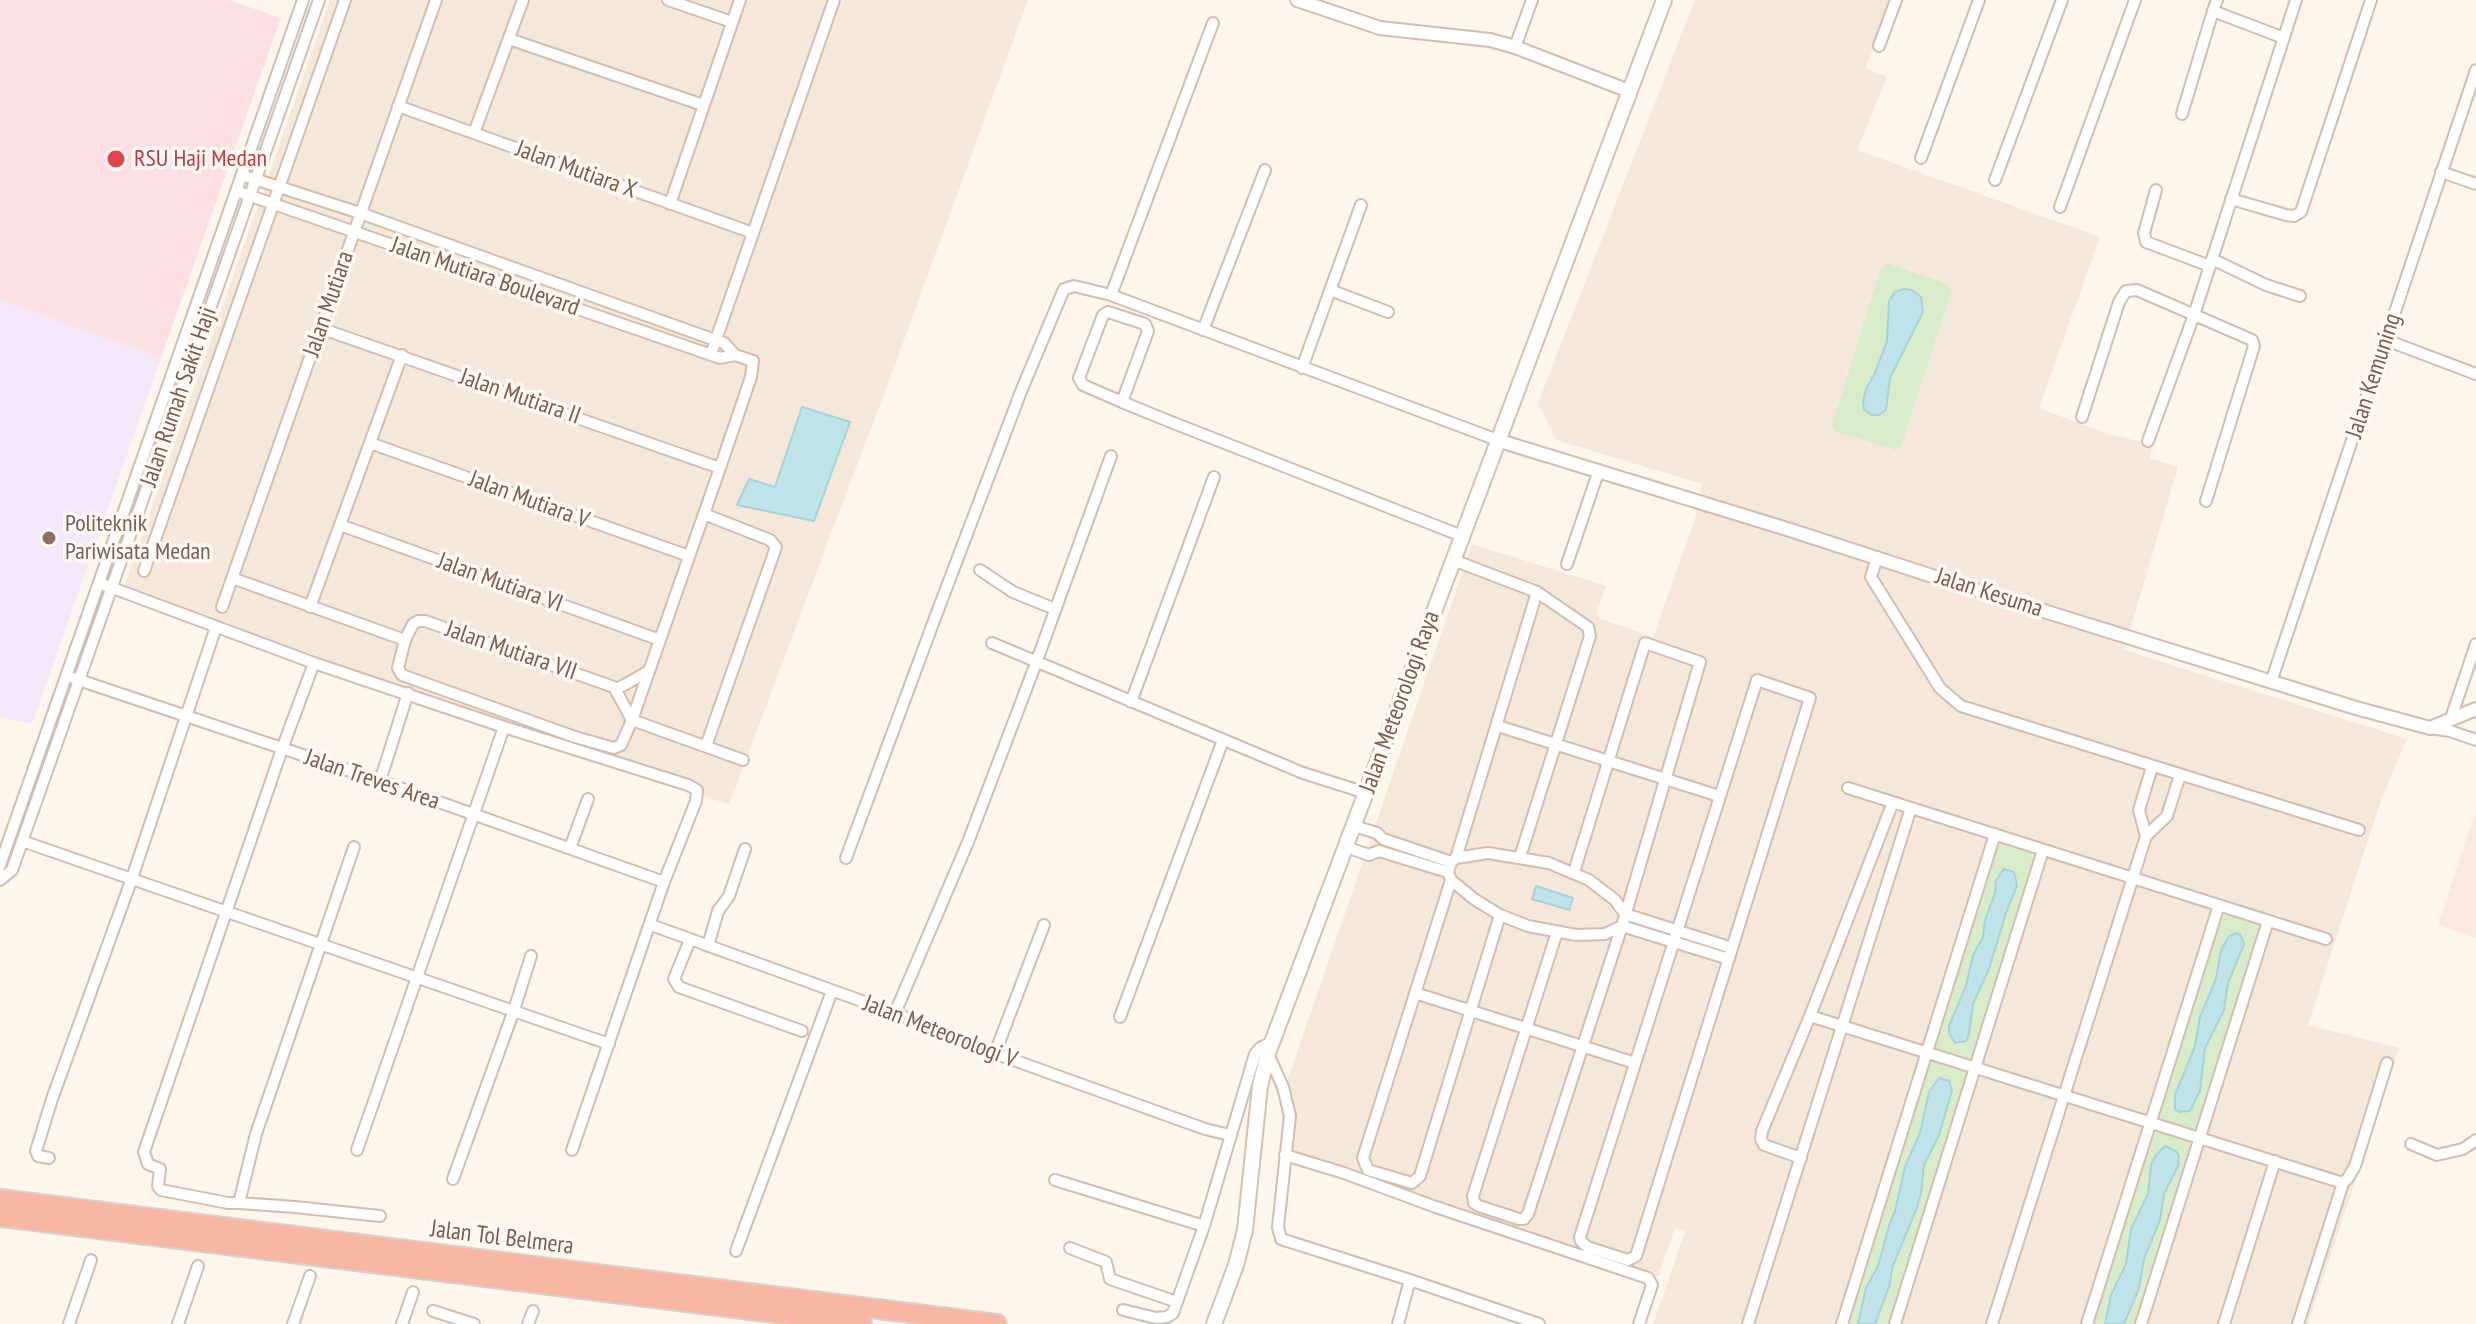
<!DOCTYPE html>
<html>
<head>
<meta charset="utf-8">
<style>
  body { margin:0 }
  canvas { display:block; background:#fdf6ec }
</style>
</head>
<body>
<canvas width="2476" height="1324"></canvas>
<script>
const c = document.querySelector('canvas').getContext('2d');
c.lineJoin = 'round';
function paint(path, color) { c.fillStyle = color; c.fill(path, 'evenodd'); }
const toPath = rows => new Path2D(rows.map(r => 'M' + r).join(''));
function trace(path, color, width, dash) { c.strokeStyle = color; c.lineWidth = width; c.lineCap = dash ? 'butt' : 'round'; c.setLineDash(dash || []); c.stroke(path); }
function label(font, color, halo, rows, align = 'center') {
  c.font = font + ' "PT Sans Narrow",sans-serif'; c.lineWidth = 7; c.setLineDash([]); c.textBaseline = 'middle'; c.strokeStyle = halo; c.fillStyle = color; for (const [text, x, y, turn = 0] of rows) {
    c.save(); c.translate(x, y); c.rotate((+turn || 0) * Math.PI / 180); c.textAlign = isNaN(turn) ? turn : align; if (halo) c.strokeText(text, 0, 0); c.fillText(text, 0, 0); c.restore();
  }
}
paint(toPath([
  [330,0,1028,0,893,370,729,804,702,796,699,787,227,629,124,587],
  [1695,0,1891,0,1866,68,1887,77,1857,150,2100,237,2039,408,2110,435,2153,444,2150,458,2178,467,2124,650,2407,739,2381,800,2308,1025,2399,1048,2308,1324,1653,1324,1685,1232,1675,1228,1658,1277,1287,1151,1280,1102,1472,544,1606,586,1597,611,1600,619,1653,637,1696,516,1702,484,1556,440,1538,403]
]), '#f5e8da');
paint(toPath([
  [2476,809,2476,938,2438,925]
]), '#fde8e0');
paint(toPath([
  [0,300,161,358,32,724,0,717]
]), '#f3e8fa');
paint(toPath([
  [0,0,229,0,281,18,161,358,0,300]
]), '#fbdfe3');
paint(toPath([
  [1887,263,1949,285,1951,292,1901,447,1896,450,1834,431,1832,425,1880,271],
  [2003,843,2031,851,2034,854,2034,859,1973,1054,1966,1060,1938,1050,1935,1044,1996,849],
  [2228,913,2257,922,2259,931,2197,1127,2190,1129,2164,1121,2160,1117,2159,1113,2221,918],
  [1935,1061,1964,1071,1968,1079,1890,1324,1847,1324,1927,1066],
  [2158,1132,2187,1140,2191,1150,2136,1324,2092,1324,2151,1136]
]), '#d8ecc9');
const water = toPath([
  [1904,289,1912,290,1921,297,1923,312,1890,378,1886,410,1879,415,1872,415,1864,410,1863,401,1866,389,1875,373,1887,341,1889,301,1895,292,1904,289],
  [802,407,850,422,814,521,737,505,749,479,775,487,802,407],
  [2004,869,2014,872,2017,886,2006,913,1989,969,1973,1004,1969,1034,1966,1041,1955,1043,1949,1033,1949,1026,1966,986,1973,955,1983,937,1985,920,1995,893,1996,880,2004,869],
  [1536,886,1573,898,1569,910,1532,899,1536,886],
  [2236,933,2240,934,2244,944,2228,983,2224,1010,2205,1048,2200,1091,2190,1111,2179,1112,2175,1109,2175,1095,2195,1046,2200,1017,2216,979,2221,950,2229,936,2236,933],
  [1939,1078,1949,1081,1952,1091,1939,1135,1924,1165,1921,1194,1916,1210,1892,1268,1890,1284,1875,1324,1858,1324,1866,1288,1878,1266,1890,1223,1895,1211,1905,1167,1920,1133,1929,1092,1939,1078],
  [2165,1146,2176,1151,2179,1157,2178,1166,2164,1194,2160,1220,2144,1259,2139,1288,2124,1324,2105,1324,2111,1295,2126,1264,2131,1229,2148,1194,2151,1165,2156,1155,2165,1146]
]);
paint(water, '#bfe3e8');
trace(water, '#a5d3da', 2);
const minor = toPath([
  [668,0,732,22],
  [2217,0,2213,11,2284,38],
  [509,39,703,105],
  [1879,46,1896,0],
  [1515,47,1532,0],
  [398,106,753,233],
  [2182,114,2213,11],
  [474,133,523,0],
  [1921,158,1979,0],
  [2441,172,2476,184],
  [242,175,360,213,715,340,724,343,735,355],
  [1995,180,2062,0],
  [2156,190,2144,233,2146,242,2210,266],
  [236,191,720,358,735,355,753,361,751,377,720,468,632,720,621,745,614,748,575,737,402,675,398,668,405,640,413,624,418,621,425,621,614,687,632,720],
  [2231,199,2286,215,2294,216,2301,212,2371,0],
  [670,204,740,0],
  [2060,207,2135,0],
  [2212,259,2266,285,2300,296],
  [1330,290,1388,312],
  [1111,295,1213,23],
  [320,328,720,468],
  [1203,330,1265,170],
  [2386,340,2476,374],
  [711,354,834,0],
  [1302,368,1361,205],
  [1122,402,1148,331,1145,324,1108,312,1103,315,1079,378,1083,385,1122,402,1166,420,1462,536],
  [2082,417,2119,302,2126,291,2137,290,2252,340,2254,346,2206,501],
  [2148,441,2194,315,2296,0],
  [370,443,689,556],
  [704,514,770,540,776,547,706,746],
  [340,525,660,640],
  [1877,557,1871,577,1940,688,1961,706,2359,830],
  [1453,560,1537,592,1588,627,1590,636,1520,857],
  [1567,564,1599,470],
  [980,570,1013,592,1055,609],
  [144,571,345,0],
  [232,578,405,640],
  [99,583,314,663,504,727,688,785,697,790,696,801,664,882,572,1150],
  [222,607,436,0],
  [310,607,402,355],
  [992,643,1303,773,1366,793],
  [73,678,380,781,664,882],
  [1757,680,1810,698,1636,1256,1628,1260,1587,1247,1581,1241,1580,1237,1757,680],
  [2271,682,2476,70],
  [617,689,649,671],
  [1131,702,1214,477],
  [632,720,743,760],
  [2450,721,2476,644],
  [1498,726,1719,796],
  [2430,728,2450,731,2476,740],
  [380,781,408,693],
  [1848,788,2326,939],
  [1354,826,1377,833,1383,839,1451,862],
  [2146,836,2139,810,2152,767],
  [22,841,609,1044],
  [354,847,256,1134,239,1203,295,1207,380,1216],
  [1346,847,1369,855,1379,851,1448,872],
  [570,848,588,799],
  [846,858,935,618,1022,389,1064,289,1074,286,1111,295,1500,441],
  [1456,858,1537,592],
  [0,865,303,0],
  [0,873,0,880,12,870,319,0],
  [1451,880,1363,1158,1368,1170,1412,1183,1420,1176,1500,915],
  [651,925,895,1013,969,1044,1205,1129,1230,1135],
  [1557,932,1473,1196,1474,1203,1479,1206,1519,1219,1524,1219,1528,1214,1622,926,1700,662,1645,643,1574,872],
  [690,940,674,979,679,987,802,1031],
  [708,946,718,911,729,896,745,849],
  [1729,959,1622,926,1605,934,1576,935,1528,926,1500,915,1474,899,1451,880,1448,872,1451,862,1456,858,1488,853,1549,863,1589,880,1615,900,1625,914,1732,948],
  [1415,993,1635,1063],
  [895,1013,968,842,1036,663,1111,456],
  [1810,1016,2343,1183],
  [1120,1017,1223,740],
  [995,1053,1044,925],
  [1268,1054,1283,1087,1290,1116,1278,1227,1281,1239,1410,1280,1539,1324],
  [2411,1144,2437,1155,2463,1149,2476,1140],
  [357,1150,504,727],
  [1285,1155,1344,1173,1433,1206,1648,1278,1652,1285,1639,1324],
  [49,1158,38,1156,36,1151,52,1099,131,881,216,627],
  [1801,1158,1764,1145,1761,1139,1762,1131,1810,1016,1893,802],
  [453,1179,514,1010,531,956],
  [1055,1180,1204,1226],
  [239,1203,228,1203,161,1190,158,1186,160,1169,148,1164,144,1152,282,749,314,663],
  [1070,1248,1106,1262,1110,1279,1177,1302],
  [736,1251,832,991],
  [1123,1310,1156,1318,1167,1317,1173,1313,1204,1226,1255,1054,1260,1048,1272,1042],
  [433,1311,474,1324],
  [69,1324,91,1260],
  [178,1324,198,1266],
  [293,1324,310,1276],
  [402,1324,413,1292],
  [528,1324,533,1311],
  [1398,1324,1410,1280],
  [1748,1324,1911,808],
  [1842,1324,1995,834],
  [1895,1324,2043,850],
  [1992,1324,2146,836,2167,816,2180,775],
  [2087,1324,2219,905],
  [2141,1324,2268,921],
  [2224,1324,2275,1161],
  [2298,1324,2343,1183,2348,1178,2355,1166,2387,1063]
]);
const tertiary = toPath([
  [1297,0,1380,28,1490,40,1515,47,1629,91],
  [1500,441,1787,529,1957,584,2356,708,2430,728,2476,709]
]);
const secondary = toPath([
  [1214,1324,1236,1265,1245,1230,1260,1086,1268,1053,1664,0]
]);
const motorway = toPath([
  [0,1199,997,1324],
  [0,1217,862,1324]
]);
trace(minor, '#d1beb0', 14);
trace(tertiary, '#d1beb0', 16);
trace(secondary, '#d6c0b0', 18);
trace(motorway, '#dad1cd', 22);
trace(minor, '#fff', 10);
trace(tertiary, '#fff', 12);
trace(secondary, '#fff', 14);
trace(motorway, '#f7b7a3', 18);
for (const [x, y, r, color] of [
  [116,159,10,"#e0444e"],
  [49,538,8,"#8d6e63"]
]) { const dot = new Path2D(); dot.arc(x, y, r, 0, 2 * Math.PI); c.fillStyle = color; c.fill(dot); trace(dot, '#fffaf3', 3); }
label('24px', '#be3a42', '#fffaf3', [
  ["RSU Haji Medan",134,159]
], 'left');
label('24px', '#7a5c4d', '#fffaf3', [
  ["Jalan Mutiara X",576,170,20],
  ["Jalan Mutiara Boulevard",485,277,19],
  ["Jalan Mutiara",329,304,-71],
  ["Jalan Kemuning",2374,376,-72],
  ["Jalan Rumah Sakit Haji",179,397,-71],
  ["Jalan Mutiara II",520,397,19],
  ["Jalan Mutiara V",529,500,20],
  ["Jalan Mutiara VI",500,583,20],
  ["Jalan Kesuma",1989,593,18],
  ["Jalan Mutiara VII",511,651,19],
  ["Jalan Meteorologi Raya",1400,702,-70],
  ["Jalan Treves Area",372,780,19],
  ["Jalan Meteorologi V",940,1032,21],
  ["Jalan Tol Belmera",502,1238,7]
]);
label('24px', '#785e54', '#fffaf3', [
  ["Politeknik",65,524],
  ["Pariwisata Medan",65,552]
], 'left');
</script>
</body>
</html>
